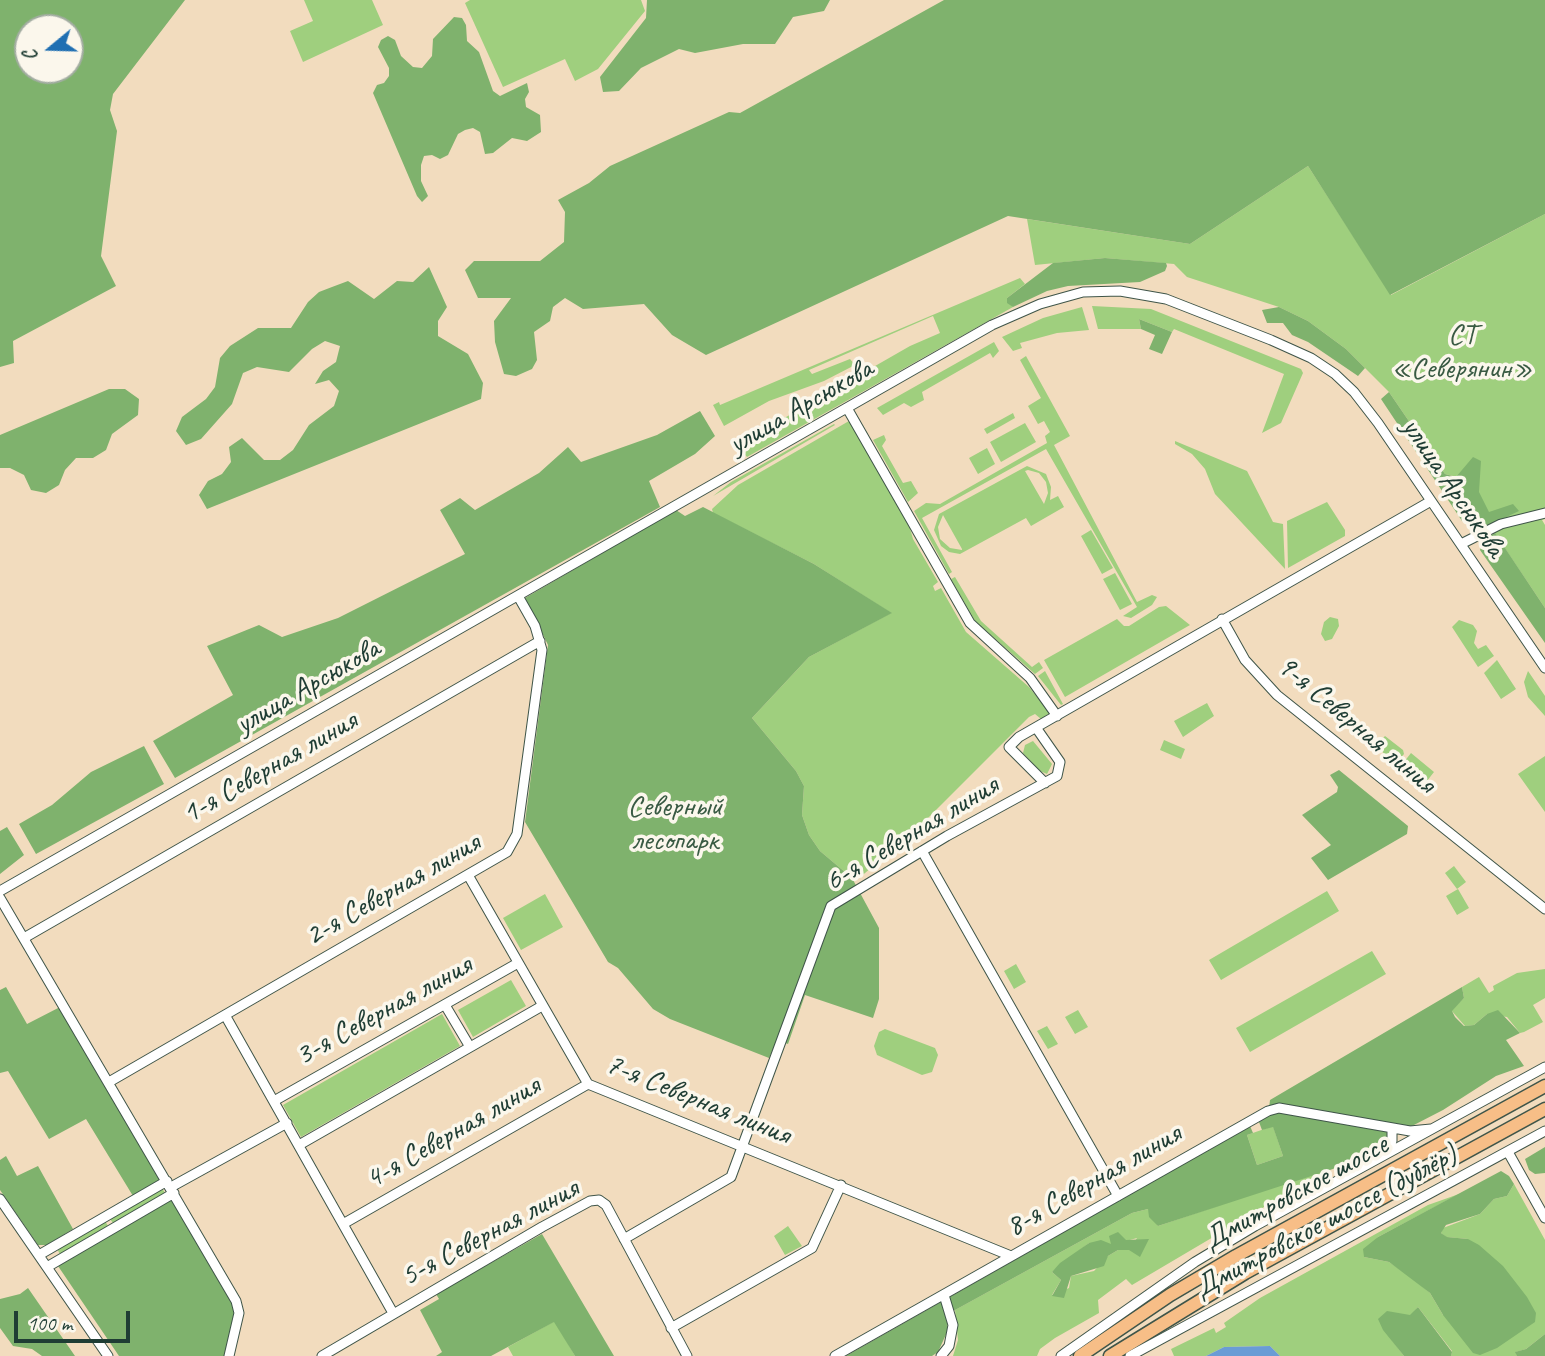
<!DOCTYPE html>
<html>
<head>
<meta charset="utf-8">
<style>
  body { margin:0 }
  #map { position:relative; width:1545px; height:1356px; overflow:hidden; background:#f2dcbe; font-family:Caveat,sans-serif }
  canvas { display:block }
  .north { position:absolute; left:14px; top:14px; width:70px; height:70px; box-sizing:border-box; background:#fbf7ec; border:2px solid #a3ada2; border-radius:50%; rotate:251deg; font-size:19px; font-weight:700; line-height:28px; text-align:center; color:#1f3d34 }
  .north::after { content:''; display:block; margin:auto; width:24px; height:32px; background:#1f6fb2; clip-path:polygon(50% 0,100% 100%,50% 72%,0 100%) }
  .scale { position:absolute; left:14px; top:1311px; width:116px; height:32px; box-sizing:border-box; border:4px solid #1f3d34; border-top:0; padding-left:9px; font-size:21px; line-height:24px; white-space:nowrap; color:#1f3d34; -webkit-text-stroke:5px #fbf7ec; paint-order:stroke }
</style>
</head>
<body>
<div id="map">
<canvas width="1545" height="1356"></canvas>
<div class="north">С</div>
<div class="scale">100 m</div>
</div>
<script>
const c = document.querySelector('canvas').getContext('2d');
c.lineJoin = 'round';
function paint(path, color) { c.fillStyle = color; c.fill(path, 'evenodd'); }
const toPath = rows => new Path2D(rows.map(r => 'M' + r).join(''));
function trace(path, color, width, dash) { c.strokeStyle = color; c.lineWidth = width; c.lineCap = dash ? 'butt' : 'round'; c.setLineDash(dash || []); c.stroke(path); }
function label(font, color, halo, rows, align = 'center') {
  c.font = font + ' Caveat,sans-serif'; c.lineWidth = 7; c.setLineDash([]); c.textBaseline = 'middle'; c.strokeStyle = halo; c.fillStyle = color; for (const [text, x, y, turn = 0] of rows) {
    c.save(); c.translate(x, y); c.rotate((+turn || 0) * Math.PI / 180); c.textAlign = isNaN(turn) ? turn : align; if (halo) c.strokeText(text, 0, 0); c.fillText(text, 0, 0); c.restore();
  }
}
paint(toPath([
  [304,0,372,0,383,25,303,62,290,31,313,21],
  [470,0,641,0,645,11,598,69,575,81,565,59,503,87,465,3],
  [1308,166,1391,295,1545,214,1545,519,1542,520,1545,525,1545,608,1457,477,1445,474,1389,392,1346,349,1308,321,1279,307,1187,277,1174,264,1105,258,1035,265,1027,219,1190,244],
  [1020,278,1025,284,1007,298,1013,307,747,457,737,446,739,444,910,346,940,333,933,316,809,370,812,374,850,359,855,365,824,381,769,401,724,426,713,405,719,402,720,405],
  [1092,306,1151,309,1301,369,1303,373,1281,423,1262,433,1284,374,1174,329,1172,332,1139,319,1141,329,1098,329],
  [1082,307,1089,330,1057,333,1020,343,1022,348,1013,351,1002,337,1043,318],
  [994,342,999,351,993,358,990,353,922,392,924,400,911,407,904,403,883,415,877,408],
  [1026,356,1070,436,1054,445,1137,602,1152,595,1157,597,1152,605,1131,618,1123,616,1137,607,1046,449,922,518,952,572,949,574,914,511,926,503,940,504,1047,443,1045,436,1050,432,1044,421,1038,424,1028,406,1041,398,1020,360],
  [1013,413,1015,418,987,434,984,429],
  [849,421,908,521,913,539,938,582,933,586,935,591,941,588,966,632,1029,687,1050,713,1041,719,1035,714,1029,717,913,833,859,878,852,878,820,851,809,835,802,815,804,786,796,771,752,718,809,657,891,613,814,564,713,513,712,509,738,485],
  [1025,423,1036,442,1001,462,990,442],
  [834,424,835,425,713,496,731,482],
  [884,435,886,440,882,446,903,483,911,481,918,493,908,502,873,440],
  [1175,441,1247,471,1273,522,1283,524,1285,569,1215,494,1205,469,1192,454,1175,444],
  [987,448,995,464,978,474,969,458],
  [1027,466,1046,474,1051,487,1050,500,1058,496,1064,507,1031,526,1026,518,960,554,949,552,941,546,934,530,939,514],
  [1028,470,1039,473,1046,482,1048,493,1044,504,1025,471],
  [943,515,962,549,962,550,950,548,940,539,938,527],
  [1327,502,1345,530,1345,536,1288,568,1287,521],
  [1091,530,1113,568,1102,574,1081,536],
  [1115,573,1132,604,1120,610,1103,579],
  [955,577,981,621,1032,667,1039,662,1043,668,1035,674,975,621,951,579],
  [1166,606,1190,625,1065,697,1044,660,1117,619,1124,626,1129,626,1159,607],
  [1330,617,1338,619,1339,626,1332,639,1325,641,1321,634,1324,622],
  [1459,620,1473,625,1477,631,1474,643,1478,649,1486,645,1494,656,1478,667,1452,627],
  [1497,660,1516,689,1501,699,1484,673],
  [1045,671,1063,704,1061,705,1038,676],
  [1528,671,1545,696,1545,716,1528,697,1524,682],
  [1207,703,1214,716,1183,737,1174,721],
  [1385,736,1403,750,1404,754,1396,763,1375,746],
  [1164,740,1185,749,1181,759,1160,750],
  [1033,741,1052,764,1047,774,1040,771,1023,753,1025,745],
  [1411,753,1434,772,1423,786,1400,767],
  [1545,756,1545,812,1518,774],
  [1454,866,1466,882,1457,889,1445,873],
  [1458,889,1469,908,1457,915,1446,896],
  [1327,891,1339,911,1221,980,1209,960],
  [545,894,563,927,521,950,503,918],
  [1372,951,1386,974,1250,1052,1236,1028],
  [1016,964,1026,982,1014,989,1004,971],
  [1545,969,1545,998,1533,1005,1543,1022,1524,1032,1520,1033,1507,1017,1487,1014,1474,1025,1465,1026,1451,1010,1464,998,1462,987,1479,977,1489,993,1494,990,1493,986,1517,973],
  [511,980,526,1006,473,1037,458,1010],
  [1078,1010,1088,1027,1075,1034,1065,1017],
  [442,1014,460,1046,301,1137,283,1105],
  [1047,1026,1058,1044,1048,1049,1037,1031],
  [885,1029,935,1048,938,1055,932,1072,922,1075,877,1055,874,1046,879,1032],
  [1273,1126,1283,1156,1257,1165,1247,1135],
  [1330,1168,1132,1285,1126,1279,1098,1300,1099,1313,1055,1338,1040,1349,1037,1356,953,1356,958,1340,955,1310,1132,1213,1148,1209,1158,1226],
  [1137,1238,1129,1250,1118,1250,1108,1256,1094,1271,1071,1276,1069,1288,1052,1295,1061,1280,1052,1272,1089,1243,1112,1245],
  [1514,1184,1545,1240,1545,1334,1526,1349,1516,1352,1517,1356,1451,1356,1452,1351,1418,1307,1391,1339,1404,1356,1280,1356,1270,1346,1224,1347,1206,1356,1174,1356,1171,1349,1214,1328,1216,1333,1226,1327,1224,1323,1260,1298,1428,1205,1459,1194,1378,1237,1364,1257,1389,1262,1414,1279,1430,1293,1443,1315,1468,1239,1446,1237,1441,1233,1443,1228,1480,1214,1494,1199,1507,1196],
  [162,1188,165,1193,113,1223,110,1219],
  [105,1221,108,1226,60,1254,57,1249],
  [788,1226,802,1246,785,1255,774,1236],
  [555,1321,575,1356,513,1356,508,1347]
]), '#9fcf7e');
paint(toPath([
  [0,0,185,0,113,94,110,110,117,131,101,256,116,286,13,341,14,363,0,367],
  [70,28,70,70,28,70,28,28],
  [647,0,830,0,824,11,793,17,775,44,743,44,695,53,679,49,641,68,619,91,603,92,600,77,646,18],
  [944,0,1545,0,1545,214,1390,295,1308,166,1190,244,1008,216,706,355,672,335,644,304,583,309,565,298,553,307,550,321,534,332,537,360,532,369,516,376,504,374,495,342,494,321,511,298,478,298,465,270,474,261,540,261,564,242,565,212,558,200,589,183,610,166,729,112,740,113],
  [454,17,462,18,466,25,467,41,479,52,493,91,500,96,527,83,529,92,525,99,526,107,540,115,541,132,527,141,512,138,493,153,485,154,480,132,473,128,465,130,458,134,448,155,440,159,432,155,424,156,421,165,421,181,428,196,422,202,417,196,373,93,377,85,384,83,389,76,389,68,378,47,381,40,388,36,395,40,401,56,413,67,422,68,432,56,433,39],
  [1105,258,1166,263,1167,266,1165,271,1140,282,1068,286,1047,291,1013,307,1007,303,1007,298,1053,263],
  [429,267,447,307,438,321,438,336,468,354,483,383,481,399,207,509,199,495,208,481,222,474,231,462,229,447,242,438,264,460,280,460,293,450,309,425,334,406,339,391,329,380,315,384,323,371,336,362,340,346,325,341,312,349,289,372,257,367,243,373,232,404,201,439,186,445,176,431,182,417,206,399,215,387,220,358,230,346,258,328,291,328,308,302,319,292,332,287,348,281,374,299,397,281,413,282],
  [1279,307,1308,321,1346,349,1365,368,1358,376,1308,342,1292,335,1283,323,1267,323,1262,310],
  [1139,319,1172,332,1162,354,1149,349,1155,335,1141,329],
  [109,389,125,389,139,399,138,415,112,434,106,450,93,458,76,458,65,470,59,485,46,493,31,490,24,475,10,468,0,468,0,435],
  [1389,392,1445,474,1456,477,1473,457,1481,461,1479,492,1489,512,1513,504,1519,511,1479,530,1476,523,1462,521,1381,399],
  [700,411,715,436,695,454,649,481,660,507,175,778,153,741,233,695,207,646,259,625,282,637,338,618,465,554,440,510,460,498,475,510,539,473,568,447,581,462,657,435],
  [703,507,814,564,892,613,809,657,752,718,796,771,804,786,802,815,809,835,820,851,852,878,879,928,879,999,873,1018,805,995,788,1044,777,1040,769,1058,670,1019,653,1009,618,968,608,962,525,822,548,645,525,598,676,510,685,516],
  [1495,533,1545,608,1545,643,1480,550,1483,540],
  [144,746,164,784,36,854,19,824,52,805,91,772],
  [1339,770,1408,826,1407,834,1328,880,1311,858,1331,845,1302,815,1337,792,1338,787,1330,775],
  [7,827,24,855,0,874,0,831],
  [6,987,27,1024,62,1006,164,1179,133,1196,86,1119,49,1139,8,1071,0,1073,0,990],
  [1462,987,1464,998,1452,1011,1455,1017,1464,1026,1474,1025,1487,1014,1498,1010,1520,1033,1506,1040,1524,1066,1496,1076,1443,1110,1412,1126,1402,1128,1387,1142,1339,1167,1158,1226,1149,1217,1148,1209,1132,1213,946,1315,948,1330,938,1352,932,1356,846,1356,1250,1126,1253,1133,1247,1135,1257,1165,1283,1156,1273,1127,1262,1130,1259,1122,1268,1116,1270,1100],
  [1545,1147,1545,1173,1535,1174,1529,1170,1525,1159],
  [6,1156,17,1176,38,1166,73,1229,47,1245,38,1245,0,1190,0,1160],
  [1501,1171,1509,1176,1514,1184,1507,1196,1494,1199,1480,1214,1446,1225,1441,1233,1447,1237,1468,1239,1479,1245,1503,1266,1527,1297,1536,1313,1535,1322,1497,1348,1480,1355,1473,1353,1443,1315,1430,1293,1389,1262,1364,1257,1363,1249,1378,1237],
  [174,1198,233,1300,235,1314,225,1356,119,1356,58,1266],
  [1118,1232,1126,1240,1149,1239,1140,1257,1129,1250,1118,1250,1108,1256,1104,1266,1071,1276,1064,1298,1052,1296,1061,1280,1052,1272,1060,1263,1089,1243,1101,1240,1111,1244,1109,1236],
  [542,1234,614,1356,575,1356,554,1322,491,1356,436,1356,442,1352,420,1310,439,1299,436,1294],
  [28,1288,75,1356,42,1356,32,1349,13,1346,0,1328,0,1299,20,1294],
  [1418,1307,1452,1352,1451,1356,1404,1356,1383,1330,1378,1319,1387,1311,1410,1315],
  [1545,1334,1545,1356,1517,1356,1515,1352,1526,1349]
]), '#7fb26d');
paint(toPath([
  [1270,1346,1280,1356,1206,1356,1224,1347]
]), '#6a9cd5');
const minor = toPath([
  [847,408,970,623,1030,678,1057,716],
  [1461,544,1501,524,1545,513],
  [1222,619,1245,660,1277,695,1545,909],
  [1045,783,1009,747,1019,737,1431,501],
  [922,851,1118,1196],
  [468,875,588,1084,1011,1256],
  [0,891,992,325,1040,304,1083,292,1120,291,1166,299,1271,340,1311,358,1335,374,1354,392,1378,423,1545,668],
  [0,898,236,1301,239,1313,229,1356],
  [24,938,540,641],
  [445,1005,470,1047],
  [225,1015,393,1313],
  [109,1082,507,852,517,834,542,650,535,626,518,596],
  [274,1101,518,963],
  [299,1145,542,1006],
  [1386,1152,1392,1141,1392,1128],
  [1508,1152,1545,1218],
  [171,1187,287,1123],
  [0,1199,108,1356],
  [343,1224,588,1084],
  [624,1239,731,1177,831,906,947,836,1057,776,1060,762,1037,729],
  [39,1255,167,1181],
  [47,1267,174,1193],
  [671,1328,812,1248,841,1185],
  [322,1356,542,1227,590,1201,599,1200,606,1205,687,1356],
  [835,1356,1268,1111,1279,1108,1410,1131,1431,1129],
  [941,1356,949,1346,953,1325,944,1295],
  [1061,1356,1195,1262,1255,1226,1545,1067],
  [1130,1356,1545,1131]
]);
const highway = toPath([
  [1080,1356,1170,1295,1236,1256,1545,1086],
  [1110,1356,1245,1273,1545,1109]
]);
trace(minor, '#3f5549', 11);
trace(highway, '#3f5549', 15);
trace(minor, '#fff', 9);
trace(highway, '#f7be87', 12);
label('30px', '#395a43', '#fbf7ec', [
  ["СТ",1462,335],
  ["«Северянин»",1462,369],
  ["Северный",675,807],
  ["лесопарк",675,841]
]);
label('30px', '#1f3d34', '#fbf7ec', [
  ["улица Арсюкова",801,407,-30],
  ["улица Арсюкова",1453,488,56],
  ["улица Арсюкова",308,687,-30],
  ["9-я Северная линия",1356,725,40],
  ["1-я Северная линия",270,768,-30],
  ["6-я Северная линия",912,834,-31],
  ["2-я Северная линия",393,890,-30],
  ["3-я Северная линия",384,1011,-29],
  ["7-я Северная линия",698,1100,22],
  ["4-я Северная линия",453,1133,-30],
  ["8-я Северная линия",1094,1181,-30],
  ["Дмитровское шоссе",1296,1193,-29],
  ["Дмитровское шоссе (дублёр)",1326,1222,-28],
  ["5-я Северная линия",490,1233,-28]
]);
</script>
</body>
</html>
